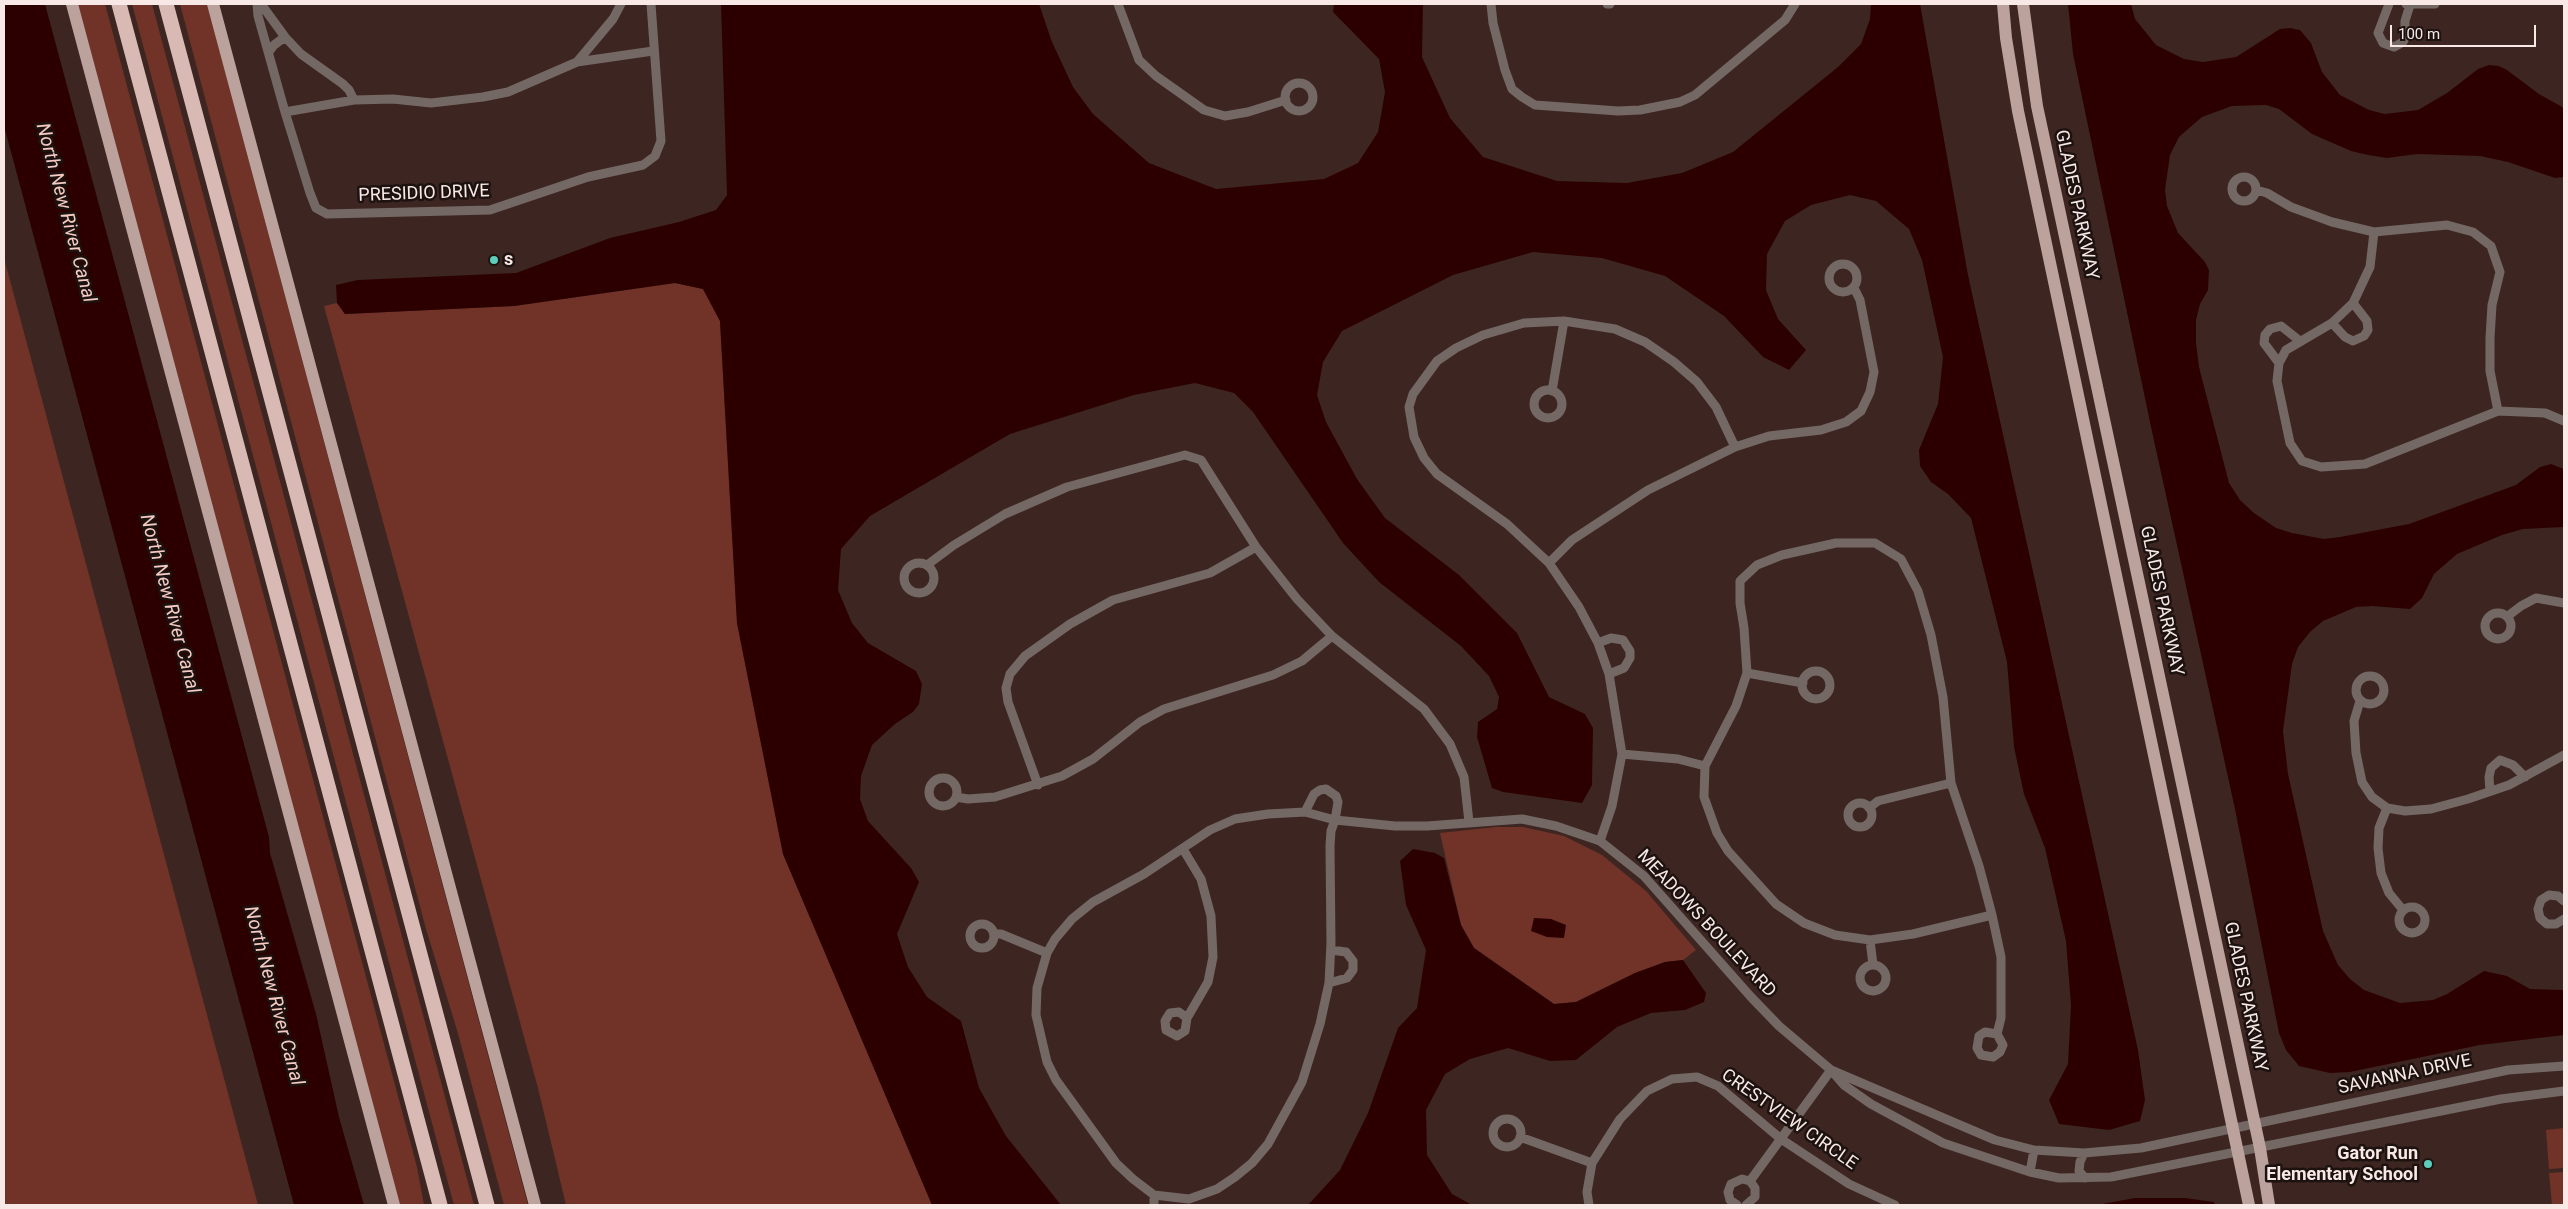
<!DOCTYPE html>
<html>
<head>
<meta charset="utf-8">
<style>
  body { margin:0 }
  #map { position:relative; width:2568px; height:1209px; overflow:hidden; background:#3d2621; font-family:Roboto,sans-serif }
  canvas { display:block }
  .frame { position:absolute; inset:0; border:5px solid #f9e9e6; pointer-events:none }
  .scale { position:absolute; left:2390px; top:25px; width:146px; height:22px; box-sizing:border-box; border:2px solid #f9e9e6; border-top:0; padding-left:6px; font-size:15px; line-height:18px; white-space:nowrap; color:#f9e9e6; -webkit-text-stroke:4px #1c1210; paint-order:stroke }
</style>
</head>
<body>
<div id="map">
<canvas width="2568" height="1209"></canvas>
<div class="frame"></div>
<div class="scale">100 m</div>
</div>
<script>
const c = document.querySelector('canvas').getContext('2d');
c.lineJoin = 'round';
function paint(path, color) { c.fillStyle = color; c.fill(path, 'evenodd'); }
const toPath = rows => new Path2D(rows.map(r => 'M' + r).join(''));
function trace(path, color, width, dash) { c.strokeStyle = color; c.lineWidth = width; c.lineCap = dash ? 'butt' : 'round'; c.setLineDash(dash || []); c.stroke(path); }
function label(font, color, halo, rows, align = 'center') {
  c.font = font + ' Roboto,sans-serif'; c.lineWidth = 5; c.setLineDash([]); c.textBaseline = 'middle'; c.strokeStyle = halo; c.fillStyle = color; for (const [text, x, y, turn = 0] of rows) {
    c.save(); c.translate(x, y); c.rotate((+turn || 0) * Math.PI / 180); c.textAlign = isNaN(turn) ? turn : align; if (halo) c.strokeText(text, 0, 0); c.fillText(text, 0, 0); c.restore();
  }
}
paint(toPath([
  [78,4,105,4,417,1167,424,1205,399,1205],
  [132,4,152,4,474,1205,454,1205],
  [180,4,207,4,528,1205,504,1205,457,1030,426,929],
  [4,258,258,1205,4,1205],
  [675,283,703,289,720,321,737,623,783,854,932,1205,566,1205,538,1088,324,306,337,303,345,314,514,306],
  [1496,827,1523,827,1564,836,1602,855,1646,891,1696,950,1683,960,1665,962,1635,973,1576,1002,1554,1004,1474,948,1461,925,1440,833],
  [2564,1128,2564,1168,2549,1169,2546,1130],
  [2564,1172,2564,1205,2552,1205,2549,1173]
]), '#713228');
paint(toPath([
  [4,4,45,4,259,800,269,837,270,853,316,1014,339,1117,364,1205,294,1205,4,126],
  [721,4,1039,4,1052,42,1073,87,1093,114,1149,163,1216,189,1324,179,1358,163,1378,132,1385,92,1379,59,1333,12,1334,4,1423,4,1422,57,1450,118,1483,157,1557,181,1627,183,1682,173,1733,152,1838,67,1861,44,1870,19,1871,4,1920,4,1968,275,2138,1050,2145,1100,2140,1121,2109,1130,2059,1124,2049,1100,2068,1064,2071,1005,2066,941,2045,848,2024,794,2014,747,2007,662,1971,518,1948,494,1931,482,1920,466,1919,450,1938,404,1943,357,1922,260,1909,229,1876,201,1850,195,1811,205,1785,221,1767,254,1766,290,1778,319,1806,350,1789,370,1763,357,1724,316,1665,276,1602,258,1533,252,1453,275,1342,331,1323,362,1317,395,1326,422,1357,479,1385,518,1459,575,1517,633,1549,697,1585,714,1593,728,1592,785,1582,803,1503,792,1492,788,1477,737,1478,722,1497,709,1499,697,1489,676,1461,646,1379,582,1343,543,1253,412,1234,393,1195,383,1134,395,1010,434,870,516,841,549,838,590,852,623,868,643,916,671,922,684,919,704,913,712,895,724,872,745,861,776,860,799,868,821,911,868,919,882,897,934,908,967,927,997,961,1021,979,1088,1006,1136,1061,1205,932,1205,783,854,737,623,720,321,703,289,675,283,514,306,345,314,337,303,336,285,358,280,516,273,610,238,679,222,716,210,727,195],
  [2068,4,2131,4,2135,19,2156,45,2184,59,2203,62,2236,57,2280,29,2290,28,2300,30,2311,43,2322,72,2340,95,2369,110,2385,114,2418,110,2447,93,2478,69,2489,65,2499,66,2507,70,2539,94,2564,108,2564,177,2555,178,2508,162,2480,156,2417,154,2387,158,2368,155,2351,151,2312,134,2279,109,2266,105,2232,106,2202,117,2179,137,2170,155,2165,190,2167,206,2178,233,2205,262,2209,270,2208,290,2200,304,2196,320,2196,343,2199,367,2229,483,2240,500,2254,513,2276,528,2292,533,2324,539,2340,537,2409,524,2516,485,2540,467,2551,464,2564,469,2564,527,2523,529,2502,535,2457,554,2434,574,2422,598,2410,609,2372,606,2356,607,2323,621,2310,632,2298,647,2292,664,2283,731,2288,774,2323,931,2338,965,2350,979,2364,990,2400,1003,2433,1000,2447,994,2484,971,2507,976,2530,989,2564,990,2564,1035,2480,1045,2350,1072,2330,1073,2299,1066,2286,1050,2279,1033,2235,809,2151,427,2073,54],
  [1413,849,1435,853,1444,858,1461,925,1474,948,1554,1004,1576,1002,1635,973,1665,962,1683,960,1706,993,1704,1002,1685,1010,1651,1013,1617,1027,1576,1060,1550,1061,1508,1048,1470,1059,1445,1074,1426,1110,1427,1155,1452,1194,1472,1205,1308,1205,1340,1170,1368,1113,1398,1028,1417,1008,1426,950,1406,905,1400,861],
  [1534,918,1551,919,1566,925,1564,938,1547,937,1531,931],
  [2135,1198,2185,1198,2214,1202,2215,1205,2097,1205]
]), '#2d0000');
trace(toPath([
  [257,4,258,16,285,112,310,193,316,208,327,214,490,210,588,177,643,165,655,156,661,141,651,4],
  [261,4,285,37,301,54,343,84,349,90,354,100],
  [1118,4,1139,60,1156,76,1204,110,1225,116,1248,112,1286,100],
  [1491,4,1493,23,1505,70,1512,89,1522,97,1535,105,1618,111,1640,110,1680,102,1695,95,1785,20,1795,4],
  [1607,4,1610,4],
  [2389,4,2378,33,2383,43,2394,47,2403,42,2405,38,2405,21,2410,5],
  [2406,4,2435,4],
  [269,52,274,45,285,37],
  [577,62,613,19,621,4],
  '1285 97a14 14 0 1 1 28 0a14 14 0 1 1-28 0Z',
  [285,112,354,100,393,99,431,103,483,97,508,92,577,62,653,51],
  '2232 189a12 12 0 1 1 24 0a12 12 0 1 1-24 0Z',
  [2256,190,2267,193,2291,207,2332,222,2374,232,2447,225,2473,232,2491,246,2500,272,2492,305,2490,338,2490,371,2498,411],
  [2374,232,2370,267,2353,303,2332,323,2286,350,2279,363,2277,381,2290,443,2302,461,2321,467,2365,464,2498,411,2545,413,2564,421],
  '1829 278a14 14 0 1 1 28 0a14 14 0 1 1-28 0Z',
  [2332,323,2345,337,2353,341,2364,336,2368,330,2367,321,2353,303],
  [2279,363,2264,343,2265,335,2270,329,2281,326,2300,341],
  '1534 404a14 14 0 1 1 28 0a14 14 0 1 1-28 0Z',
  [1552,391,1564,321],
  '904 578a15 15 0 1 1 30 0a15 15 0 1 1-30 0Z',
  [1549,563,1572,540,1648,490,1735,447,1769,436,1821,430,1846,422,1861,411,1870,392,1874,372,1860,300,1854,288],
  [927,565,954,545,1005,514,1067,487,1185,455,1201,460,1256,547,1297,599,1332,636,1424,709,1450,744,1464,777,1469,822],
  '2485 626a13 13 0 1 1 26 0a13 13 0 1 1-26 0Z',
  [2508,616,2521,606,2536,598,2564,603],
  [1598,643,1611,638,1623,640,1630,651,1630,658,1624,668,1609,674],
  '1802 685a14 14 0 1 1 28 0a14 14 0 1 1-28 0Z',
  [1747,673,1803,683],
  '2356 690a14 14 0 1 1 28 0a14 14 0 1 1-28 0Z',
  [2360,701,2354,721,2356,753,2362,782,2372,797,2387,808,2405,811,2431,809,2468,799,2509,785,2564,755],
  [1622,754,1678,759,1705,766],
  '929 792a14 14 0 1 1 28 0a14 14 0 1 1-28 0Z',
  [1038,785,1008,702,1006,688,1010,674,1025,656,1070,624,1113,600,1210,573,1256,547],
  [2490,791,2489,777,2491,768,2500,760,2513,765,2525,777],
  [956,797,968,799,995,797,1062,776,1093,759,1140,722,1164,709,1273,675,1302,661,1332,636],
  '1848 815a12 12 0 1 1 24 0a12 12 0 1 1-24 0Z',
  [1869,808,1878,801,1951,783],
  [2387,808,2379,828,2378,848,2381,873,2389,893,2403,910],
  [1305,812,1314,794,1320,790,1326,789,1336,796,1338,802,1335,820,1331,831,1330,846,1331,943,1329,983,1320,1024,1302,1082,1268,1144,1252,1163,1235,1177,1217,1189,1189,1199,1154,1195,1133,1179,1116,1163,1056,1080,1047,1062,1036,1015,1037,988,1047,953,1055,939,1072,919,1093,902,1144,874,1210,830,1235,819,1268,814,1305,812,1335,820,1395,826,1427,826,1522,819,1556,826,1600,841,1644,876,1751,997,1779,1026,1831,1070,1844,1085,1871,1104,1943,1143,2030,1172,2059,1178,2111,1177,2501,1099,2564,1091],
  [1600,841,1612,806,1622,754,1609,674,1598,643,1579,607,1549,563,1507,524,1437,474,1424,458,1414,437,1409,407,1413,394,1437,361,1456,348,1483,335,1524,323,1564,321,1615,329,1645,342,1674,362,1697,382,1716,407,1735,447],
  [1183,849,1201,879,1211,916,1213,957,1208,982,1187,1018,1185,1031,1177,1036,1166,1030,1165,1021,1170,1013,1179,1012,1187,1018],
  [2564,901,2558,896,2549,895,2541,900,2538,909,2540,918,2547,924,2556,924,2564,919],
  '2399 920a13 13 0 1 1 26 0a13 13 0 1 1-26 0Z',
  [1992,915,1979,866,1951,783,1943,697,1931,635,1918,591,1901,559,1875,543,1836,543,1782,555,1757,565,1740,581,1740,603,1744,628,1747,673,1736,706,1705,766,1704,797,1717,833,1728,851,1776,904,1804,923,1835,935,1870,940,1913,934,1992,915,2001,957,2001,1018,1997,1034,2003,1045,2000,1052,1993,1057,1981,1055,1977,1048,1979,1036,1985,1032,1997,1034],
  '970 936a12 12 0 1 1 24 0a12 12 0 1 1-24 0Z',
  [994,934,1001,934,1047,953],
  [1870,940,1873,965],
  '1860 978a13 13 0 1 1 26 0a13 13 0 1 1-26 0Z',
  [1329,983,1347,978,1353,970,1353,961,1346,952,1331,950],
  [1831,1070,1995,1140,2034,1150,2084,1153,2141,1148,2508,1070,2564,1066],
  '1493 1133a14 14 0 1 1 28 0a14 14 0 1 1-28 0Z',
  [1520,1137,1592,1163],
  [2084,1153,2080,1162,2079,1171,2085,1178],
  [2030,1172,2034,1150],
  [1750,1181,1831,1070],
  [1154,1205,1154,1195],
  [1589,1205,1587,1192,1592,1163,1620,1119,1647,1091,1672,1079,1697,1077,1718,1086,1781,1139,1849,1184,1895,1205],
  [1737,1205,1730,1200,1728,1192,1731,1184,1742,1179,1750,1181,1755,1188,1755,1197,1746,1205]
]), '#746865', 9);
trace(toPath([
  [72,4,394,1205],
  [213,4,535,1205],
  [2003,4,2006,38,2018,111,2249,1205],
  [2023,4,2037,106,2260,1148,2269,1205]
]), '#bba29d', 12);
trace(toPath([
  [119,4,440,1205],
  [166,4,487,1205]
]), '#d8b9b3', 15);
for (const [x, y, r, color] of [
  [494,260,5,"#5ccebb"],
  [2428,1164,5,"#5ccebb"]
]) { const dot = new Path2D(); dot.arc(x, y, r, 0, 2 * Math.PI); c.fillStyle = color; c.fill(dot); trace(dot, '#1c1210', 2); }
label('18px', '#f9e9e6', '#1c1210', [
  ["PRESIDIO DRIVE",424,194,-2],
  ["GLADES PARKWAY",2076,205,78],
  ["GLADES PARKWAY",2161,601,78],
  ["MEADOWS BOULEVARD",1706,924,47],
  ["GLADES PARKWAY",2245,997,78],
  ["SAVANNA DRIVE",2405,1075,-12],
  ["CRESTVIEW CIRCLE",1789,1120,35]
]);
label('bold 18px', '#f9e9e6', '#1c1210', [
  ["s",504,260],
  ["Gator Run",2418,1154,"right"],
  ["Elementary School",2418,1175,"right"]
], 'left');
label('italic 19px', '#f6cbc3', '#1c1210', [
  ["North New River Canal",65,213,75],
  ["North New River Canal",169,604,75],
  ["North New River Canal",273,996,75]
]);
</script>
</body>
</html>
